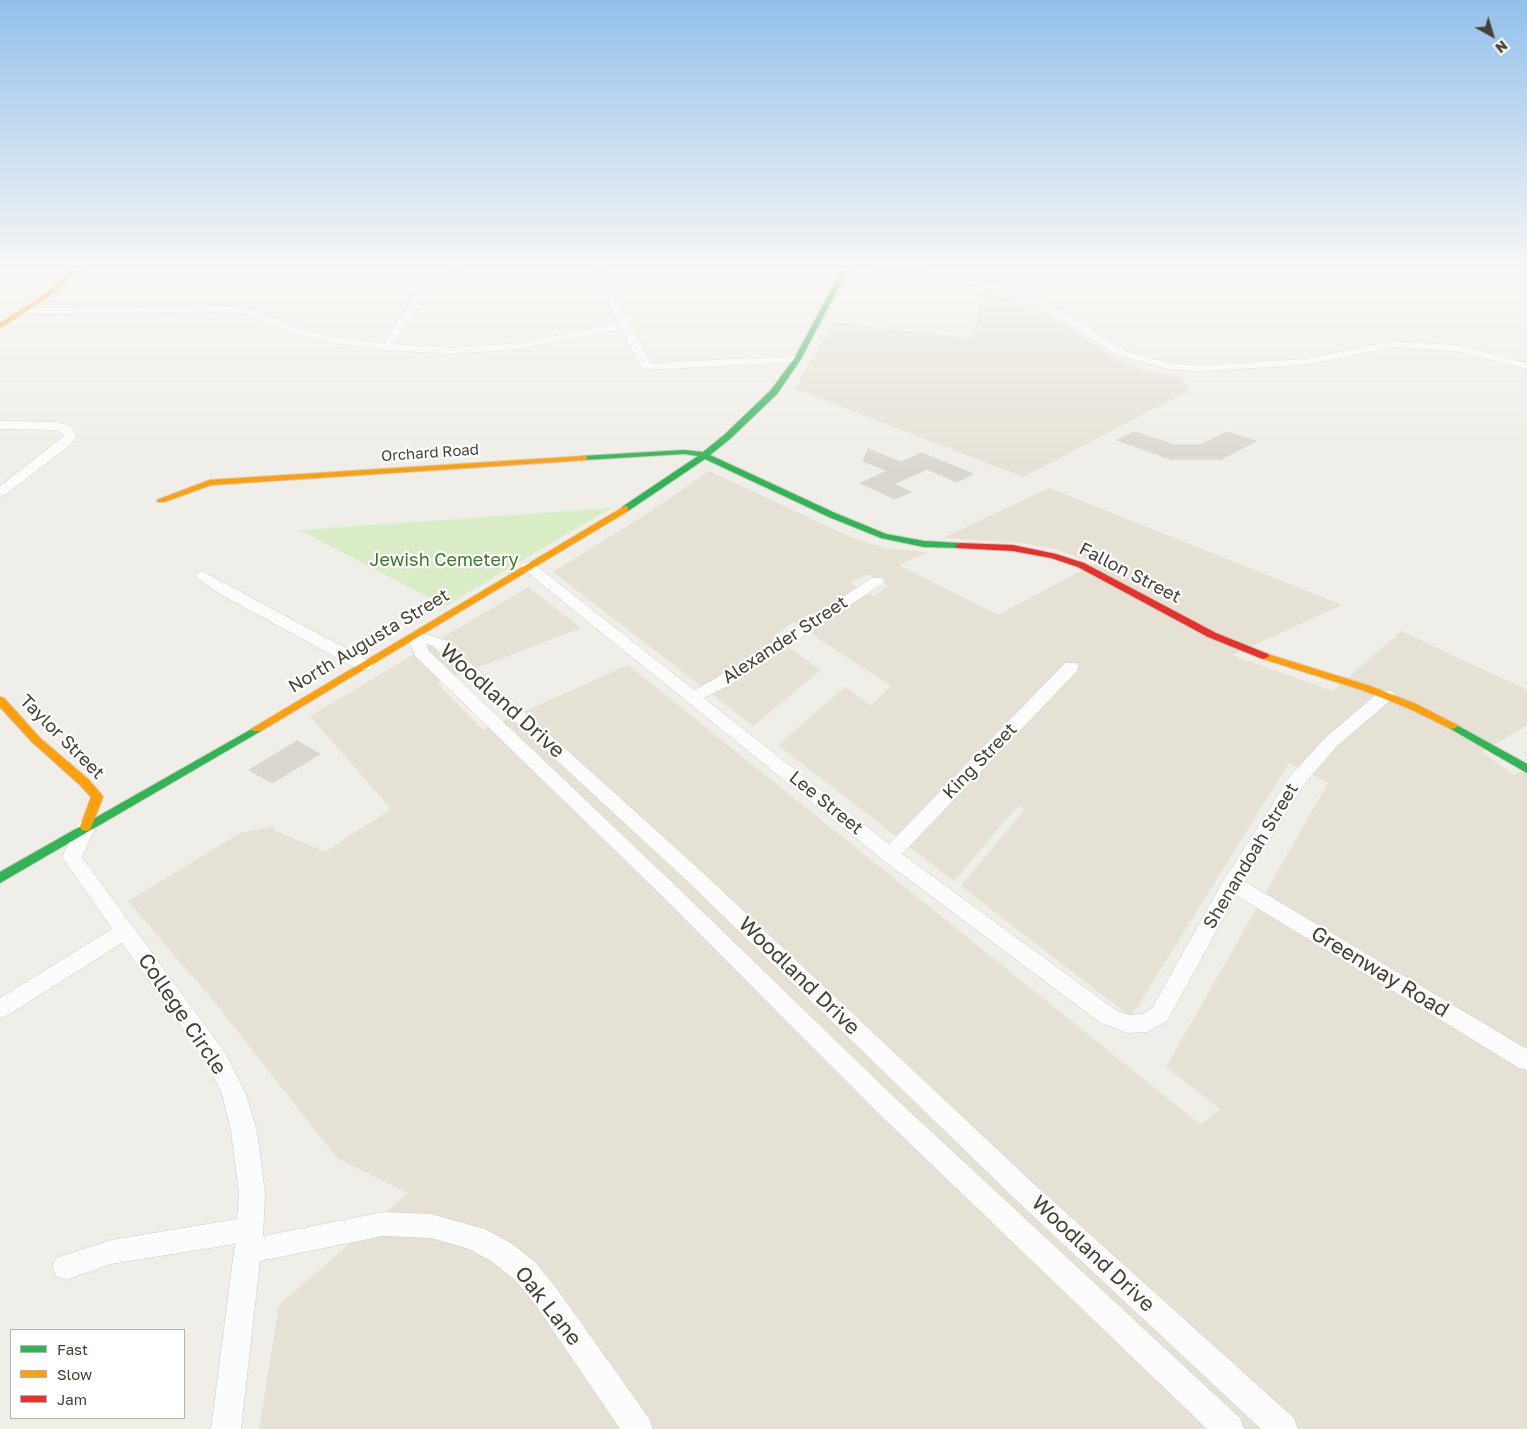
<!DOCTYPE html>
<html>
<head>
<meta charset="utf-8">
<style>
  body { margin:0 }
  #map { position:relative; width:1527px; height:1429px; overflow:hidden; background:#f0eee8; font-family:"Golos Text",sans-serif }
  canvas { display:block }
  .legend { position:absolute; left:10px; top:1329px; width:175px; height:90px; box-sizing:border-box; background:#fff; border:1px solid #b5b3ae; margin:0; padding:6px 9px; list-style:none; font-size:15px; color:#464134 }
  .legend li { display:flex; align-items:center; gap:10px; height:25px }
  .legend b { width:25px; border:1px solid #b5b3ae }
  .north { position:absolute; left:1467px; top:10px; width:50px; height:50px; -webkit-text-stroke:4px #fff; paint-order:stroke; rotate:141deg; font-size:14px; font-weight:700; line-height:20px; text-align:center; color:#464134 }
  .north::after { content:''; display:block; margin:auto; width:18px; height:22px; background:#464134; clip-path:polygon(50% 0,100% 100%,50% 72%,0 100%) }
</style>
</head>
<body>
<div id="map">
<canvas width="1527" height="1429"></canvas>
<ul class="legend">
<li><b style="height:6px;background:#30b455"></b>Fast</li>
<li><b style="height:6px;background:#ff9f0a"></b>Slow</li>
<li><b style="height:6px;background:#e5322d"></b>Jam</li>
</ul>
<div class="north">N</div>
</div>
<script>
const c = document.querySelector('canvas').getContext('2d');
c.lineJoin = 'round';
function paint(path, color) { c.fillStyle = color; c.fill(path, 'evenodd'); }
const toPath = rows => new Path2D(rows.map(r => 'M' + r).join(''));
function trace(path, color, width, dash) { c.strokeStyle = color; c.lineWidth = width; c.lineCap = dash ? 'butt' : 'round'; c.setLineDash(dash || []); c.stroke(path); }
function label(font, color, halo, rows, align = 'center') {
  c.font = font + ' "Golos Text",sans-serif'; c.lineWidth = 4.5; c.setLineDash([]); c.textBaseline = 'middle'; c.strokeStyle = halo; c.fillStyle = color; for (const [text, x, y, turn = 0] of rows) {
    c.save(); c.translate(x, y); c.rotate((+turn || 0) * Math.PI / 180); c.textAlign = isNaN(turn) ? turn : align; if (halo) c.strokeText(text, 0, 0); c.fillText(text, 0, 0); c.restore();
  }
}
paint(toPath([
  [986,290,1050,316,1121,362,1144,371,1180,377,1190,390,1023,477,795,389,833,322,968,338,979,320,978,311],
  [709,471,857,540,890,549,928,552,899,565,998,615,1096,563,1054,549,1022,543,943,538,1049,488,1342,605,1232,655,1333,691,1401,631,1527,690,1527,725,1482,752,1514,775,1527,767,1527,1429,259,1429,279,1305,408,1193,337,1158,217,1005,128,901,240,833,275,826,274,830,325,852,391,809,310,716,528,587,581,628,437,683,483,730,628,665,1201,1125,1220,1109,1166,1067,1328,783,1289,763,1131,1017,961,886,1024,810,1018,806,954,881,778,745,845,687,871,705,891,686,793,622,773,637,821,670,753,726,553,572,648,513],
  [867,574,888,586,874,596,850,583]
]), '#e5e1d5');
paint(toPath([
  [611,508,445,606,300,530,458,519]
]), '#d8ecc6');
const building = toPath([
  [1135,432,1175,445,1200,445,1227,432,1256,441,1222,459,1170,459,1117,440,1135,432],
  [868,449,901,462,922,453,973,474,957,482,927,469,894,484,911,492,895,499,860,483,888,471,863,461,868,449],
  [297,741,320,754,272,783,249,770,297,741]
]);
paint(building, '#dad7d0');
trace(building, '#d8d5ce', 1);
const street = toPath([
  [453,270,465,270,436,288,420,303,394,344,451,348,520,343,619,323,592,270,602,270,651,363,797,356,803,359,797,362,647,370,641,367,622,329,520,349,451,354,387,350,334,343,292,333,248,315,229,312,23,314,18,311,23,308,229,306,254,310,299,329,334,337,384,343,412,299,430,284,453,270],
  [871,270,903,270,959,276,1007,287,1053,305,1125,351,1172,364,1203,365,1306,359,1393,341,1456,345,1527,363,1527,369,1456,351,1393,347,1306,365,1203,371,1172,370,1117,355,1045,309,1001,291,959,282,876,273,871,270],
  [0,421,57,422,71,426,77,435,70,445,5,495,0,496,0,486,65,435,56,430,0,429,0,421],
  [528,562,533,563,694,690,716,678,872,578,882,578,885,581,882,584,728,686,704,698,889,844,1065,663,1077,663,1079,667,1077,671,902,854,1117,1011,1129,1015,1142,1014,1152,1008,1222,883,1291,775,1325,738,1380,691,1392,691,1395,695,1392,699,1337,746,1305,783,1244,881,1527,1049,1527,1070,1519,1068,1236,895,1168,1020,1147,1032,1128,1033,1101,1023,883,860,523,569,521,566,523,563,528,562],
  [202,571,371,662,373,666,371,670,359,670,220,594,197,578,195,575,202,571],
  [415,631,445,640,700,870,1033,1183,1294,1418,1298,1429,1261,1429,1015,1199,686,880,433,646,426,644,429,651,677,887,894,1097,1240,1418,1244,1429,1207,1429,876,1111,663,897,415,656,407,636,415,631],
  [86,821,93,822,96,827,82,857,226,1054,246,1094,257,1131,265,1193,263,1236,383,1212,431,1214,485,1229,511,1243,535,1262,557,1289,649,1418,653,1429,620,1429,537,1307,515,1280,491,1261,469,1249,431,1238,383,1236,260,1261,241,1429,211,1429,235,1244,111,1264,66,1280,56,1276,52,1267,56,1258,111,1240,237,1219,239,1193,231,1131,222,1094,209,1066,122,943,8,1015,0,1018,0,998,112,929,62,857,79,822,86,821]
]);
const fast = toPath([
  [842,270,848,270,801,359,777,394,730,439,710,455,835,513,886,534,924,541,960,543,965,546,963,548,924,547,881,538,829,517,705,459,628,511,622,511,622,507,698,456,684,454,584,460,581,460,581,456,684,450,703,452,724,435,771,390,794,359,842,270],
  [1453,723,1527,764,1527,773,1449,728,1447,726,1453,723],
  [257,726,261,727,263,729,261,731,0,883,0,872,257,726]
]);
const slow = toPath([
  [75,270,82,270,42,301,0,328,0,323,38,299,75,270],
  [584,456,587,456,587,460,211,485,164,502,158,502,157,500,210,480,584,456],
  [625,506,628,507,628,511,261,731,253,731,251,729,625,506],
  [1264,653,1370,686,1416,704,1459,726,1453,729,1449,728,1408,708,1362,690,1260,658,1259,656,1260,654,1264,653],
  [0,697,4,698,40,738,88,779,101,794,103,797,90,830,86,831,82,830,80,827,91,797,80,785,32,742,0,707,0,697]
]);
const jam = toPath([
  [960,543,1013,545,1056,554,1084,563,1216,633,1268,654,1269,656,1264,659,1260,658,1208,637,1078,567,1051,558,1013,551,957,548,955,546,960,543]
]);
trace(street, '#cccac4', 1);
trace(fast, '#d0ccbe', 2);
trace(slow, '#d0ccbe', 2);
trace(jam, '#d0ccbe', 2);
paint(street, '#fdfcfc');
paint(fast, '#30b455');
paint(slow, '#ff9f0a');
paint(jam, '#e5322d');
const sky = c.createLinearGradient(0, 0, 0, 470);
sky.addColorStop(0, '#93c0eb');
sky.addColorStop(0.57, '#f8f7f5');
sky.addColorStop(1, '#f8f7f500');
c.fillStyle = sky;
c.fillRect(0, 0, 1527, 470);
label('15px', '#464134', '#fff', [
  ["Orchard Road",430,453,-4]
]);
label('18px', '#397b24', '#fff', [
  ["Jewish Cemetery",444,560]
]);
label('18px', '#464134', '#fff', [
  ["Fallon Street",1130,573,27],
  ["Alexander Street",785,640,-33],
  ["North Augusta Street",369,641,-31],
  ["Taylor Street",62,737,45],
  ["King Street",980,761,-46],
  ["Lee Street",826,803,39],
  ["Shenandoah Street",1251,856,-59]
]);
label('21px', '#464134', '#fff', [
  ["Woodland Drive",502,701,42],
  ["Greenway Road",1380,972,31],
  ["Woodland Drive",799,976,44],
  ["College Circle",182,1014,56],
  ["Woodland Drive",1093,1254,43],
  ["Oak Lane",548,1306,52]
]);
</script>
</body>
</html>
